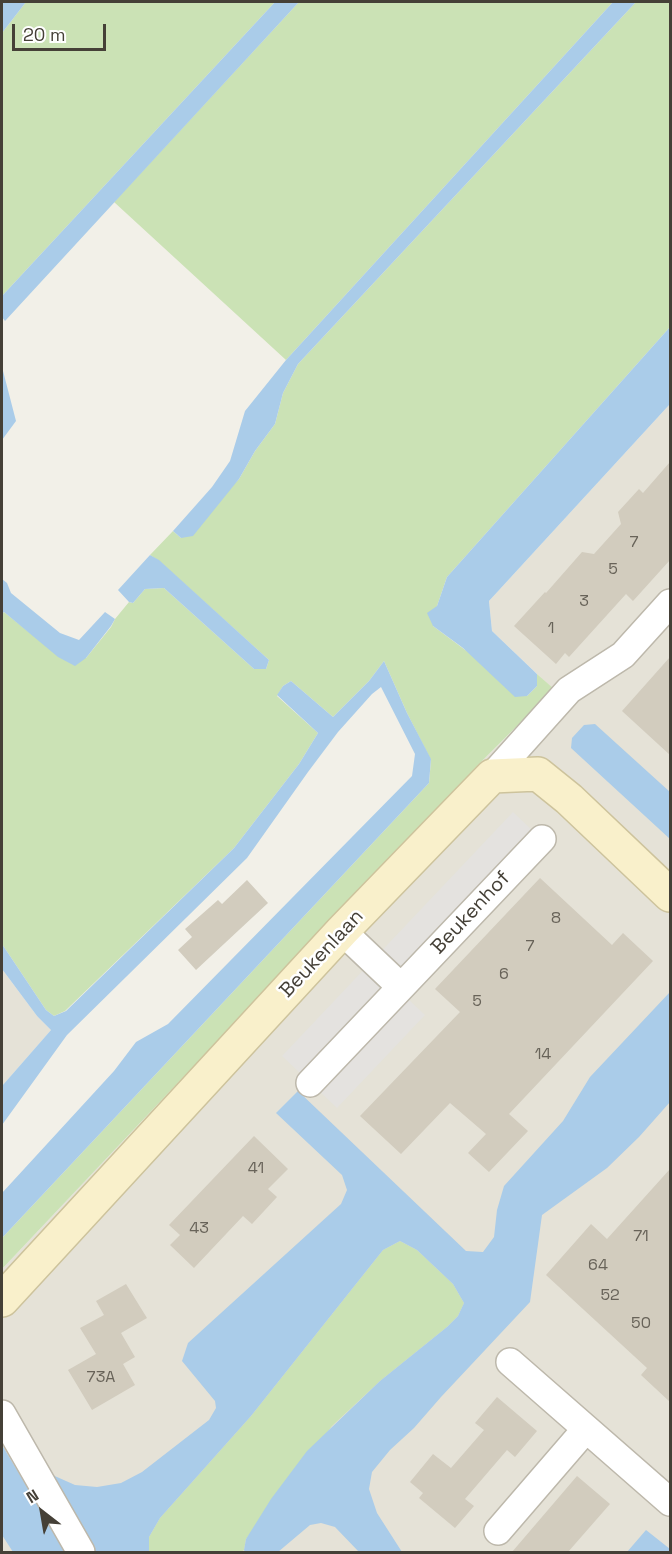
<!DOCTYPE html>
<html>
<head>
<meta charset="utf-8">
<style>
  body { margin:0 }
  #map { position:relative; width:672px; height:1554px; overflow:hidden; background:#f2f0e8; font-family:"Space Grotesk",sans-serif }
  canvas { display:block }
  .frame { position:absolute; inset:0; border:3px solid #454037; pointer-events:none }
  .north { position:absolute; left:12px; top:1482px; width:60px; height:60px; -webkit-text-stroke:4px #fff; paint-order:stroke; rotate:329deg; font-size:16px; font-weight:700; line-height:24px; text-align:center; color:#454037 }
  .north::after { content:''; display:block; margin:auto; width:21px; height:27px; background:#454037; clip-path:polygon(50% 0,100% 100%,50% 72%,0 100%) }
  .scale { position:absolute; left:12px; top:24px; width:94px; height:27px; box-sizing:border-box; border:3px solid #454037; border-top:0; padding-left:8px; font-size:18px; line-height:21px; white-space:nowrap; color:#454037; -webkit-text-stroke:4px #fff; paint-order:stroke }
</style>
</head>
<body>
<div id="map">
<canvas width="672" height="1554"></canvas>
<div class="frame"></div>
<div class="north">N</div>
<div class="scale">20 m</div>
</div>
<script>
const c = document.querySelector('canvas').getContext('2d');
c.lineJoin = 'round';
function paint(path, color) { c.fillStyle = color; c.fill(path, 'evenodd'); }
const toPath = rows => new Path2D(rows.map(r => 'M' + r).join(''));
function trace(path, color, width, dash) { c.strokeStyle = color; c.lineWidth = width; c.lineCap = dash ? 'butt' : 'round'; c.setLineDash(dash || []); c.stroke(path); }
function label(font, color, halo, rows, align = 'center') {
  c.font = font + ' "Space Grotesk",sans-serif'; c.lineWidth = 5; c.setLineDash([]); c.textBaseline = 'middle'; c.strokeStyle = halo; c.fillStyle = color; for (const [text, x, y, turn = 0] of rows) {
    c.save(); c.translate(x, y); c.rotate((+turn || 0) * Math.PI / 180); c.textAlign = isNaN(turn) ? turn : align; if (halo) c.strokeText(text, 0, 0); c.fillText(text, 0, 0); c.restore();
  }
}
paint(toPath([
  [670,404,670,1552,2,1552,2,1269,480,763,554,690,492,631,489,601],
  [2,969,37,1016,51,1030,2,1086]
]), '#e5e2d7');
paint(toPath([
  [26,2,275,2,2,296,2,33],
  [299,2,613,2,286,360,114,202],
  [636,2,670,2,670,327,447,577,437,606,433,626,527,696,537,686,537,674,554,689,480,763,2,1269,2,1238,429,783,431,760,407,713,384,661,369,681,333,717,291,681,283,686,277,696,318,733,299,764,234,848,65,1011,54,1016,46,1010,2,944,2,614,4,612,30,633,86,658,111,627,115,619,129,602,133,603,145,589,164,588,254,669,266,669,269,660,159,561,150,555,173,531,181,538,239,479,255,451,275,424,283,393,298,364],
  [400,1241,417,1250,453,1284,464,1303,458,1316,447,1327,380,1381,332,1426,246,1539,244,1550,241,1552,149,1552,149,1537,160,1518,251,1416,383,1250]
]), '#cbe2b5');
paint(toPath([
  [513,812,551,848,408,999,425,1015,337,1108,282,1056]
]), '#e4e2df');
paint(toPath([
  [2,2,26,2,2,33],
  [275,2,299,2,5,321,2,317,2,296],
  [613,2,636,2,298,364,283,393,275,424,255,451,239,479,193,536,181,538,173,531,212,487,230,461,245,411,286,360],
  [670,327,670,404,489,601,492,631,537,674,537,686,527,696,515,697,463,648,433,626,427,613,437,606,447,577],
  [2,367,16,421,2,440],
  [150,555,159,560,269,660,266,669,254,669,164,588,145,589,133,603,129,602,118,590],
  [2,579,7,583,11,593,60,633,79,640,105,612,115,619,111,626,86,658,75,666,58,657,4,612,2,614],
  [384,661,407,713,431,759,429,783,2,1238,2,1193,114,1071,136,1042,168,1024,412,776,415,754,381,687,372,694,338,732,308,772,247,858,67,1035,2,1125,2,1086,51,1030,37,1016,2,969,2,944,46,1010,54,1016,66,1011,234,848,299,764,318,733,277,695,283,686,291,681,333,717,369,681],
  [595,724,670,792,670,839,571,748,572,738,584,725],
  [670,992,670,1102,639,1137,607,1168,542,1215,530,1302,441,1397,414,1428,390,1450,372,1472,369,1489,377,1513,402,1552,359,1552,335,1527,321,1523,310,1525,278,1552,245,1552,244,1550,246,1539,271,1499,307,1451,380,1381,447,1327,458,1316,464,1303,453,1284,417,1250,400,1241,383,1250,251,1416,160,1518,149,1537,149,1552,96,1552,48,1473,75,1485,97,1487,121,1483,142,1472,209,1420,216,1408,215,1401,182,1361,188,1343,341,1204,347,1190,342,1175,276,1113,298,1091,466,1251,483,1252,494,1237,497,1210,504,1186,563,1121,590,1077],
  [2,1445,66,1552,13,1552,2,1535],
  [646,1530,670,1549,670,1552,627,1552]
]), '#aacce9');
paint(toPath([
  [670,462,670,560,633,601,626,594,569,657,565,653,556,664,514,626,545,592,546,593,582,552,594,554,621,524,618,512,639,489,643,493],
  [670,657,670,755,622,711],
  [540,878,612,945,623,933,653,961,509,1114,528,1131,489,1172,468,1153,486,1134,450,1103,401,1154,360,1116,460,1012,435,989],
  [247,880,268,903,196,970,178,950,192,937,185,929,218,900,222,904],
  [254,1136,288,1169,268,1189,277,1197,252,1224,243,1216,194,1268,170,1245,180,1235,169,1225],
  [670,1169,670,1402,641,1375,647,1368,546,1275,591,1224,607,1239],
  [126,1284,147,1318,121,1333,135,1357,123,1364,135,1385,92,1410,68,1370,96,1354,80,1328,104,1315,96,1301],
  [497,1397,537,1431,515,1457,507,1450,465,1499,474,1506,455,1528,419,1498,423,1493,410,1482,433,1454,451,1468,484,1430,475,1423],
  [577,1476,610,1504,568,1552,512,1552]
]), '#d2ccbe');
const street = toPath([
  [492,776,569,690,623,655,670,603],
  [342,931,401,987],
  [310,1083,542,839],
  [510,1362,670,1502],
  [2,1414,81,1552],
  [498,1531,586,1429]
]);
const secondary = toPath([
  [2,1300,342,931,492,776,538,774,569,799,670,895]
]);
trace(street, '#bdb8ab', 30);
trace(secondary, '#cdc39c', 36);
trace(street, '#fff', 27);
trace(secondary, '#f9f0cb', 33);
label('16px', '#686359', null, [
  ["7",634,543],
  ["5",613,570],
  ["3",584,602],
  ["1",551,629],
  ["8",556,919],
  ["7",530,947],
  ["6",504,975],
  ["5",477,1002],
  ["14",543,1055],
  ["41",256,1169],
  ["43",199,1229],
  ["71",641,1237],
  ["64",598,1266],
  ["52",610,1296],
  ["50",641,1324],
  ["73A",101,1378]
]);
label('20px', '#454037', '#fff', [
  ["Beukenhof",471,913,-47],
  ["Beukenlaan",322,954,-47]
]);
</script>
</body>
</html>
